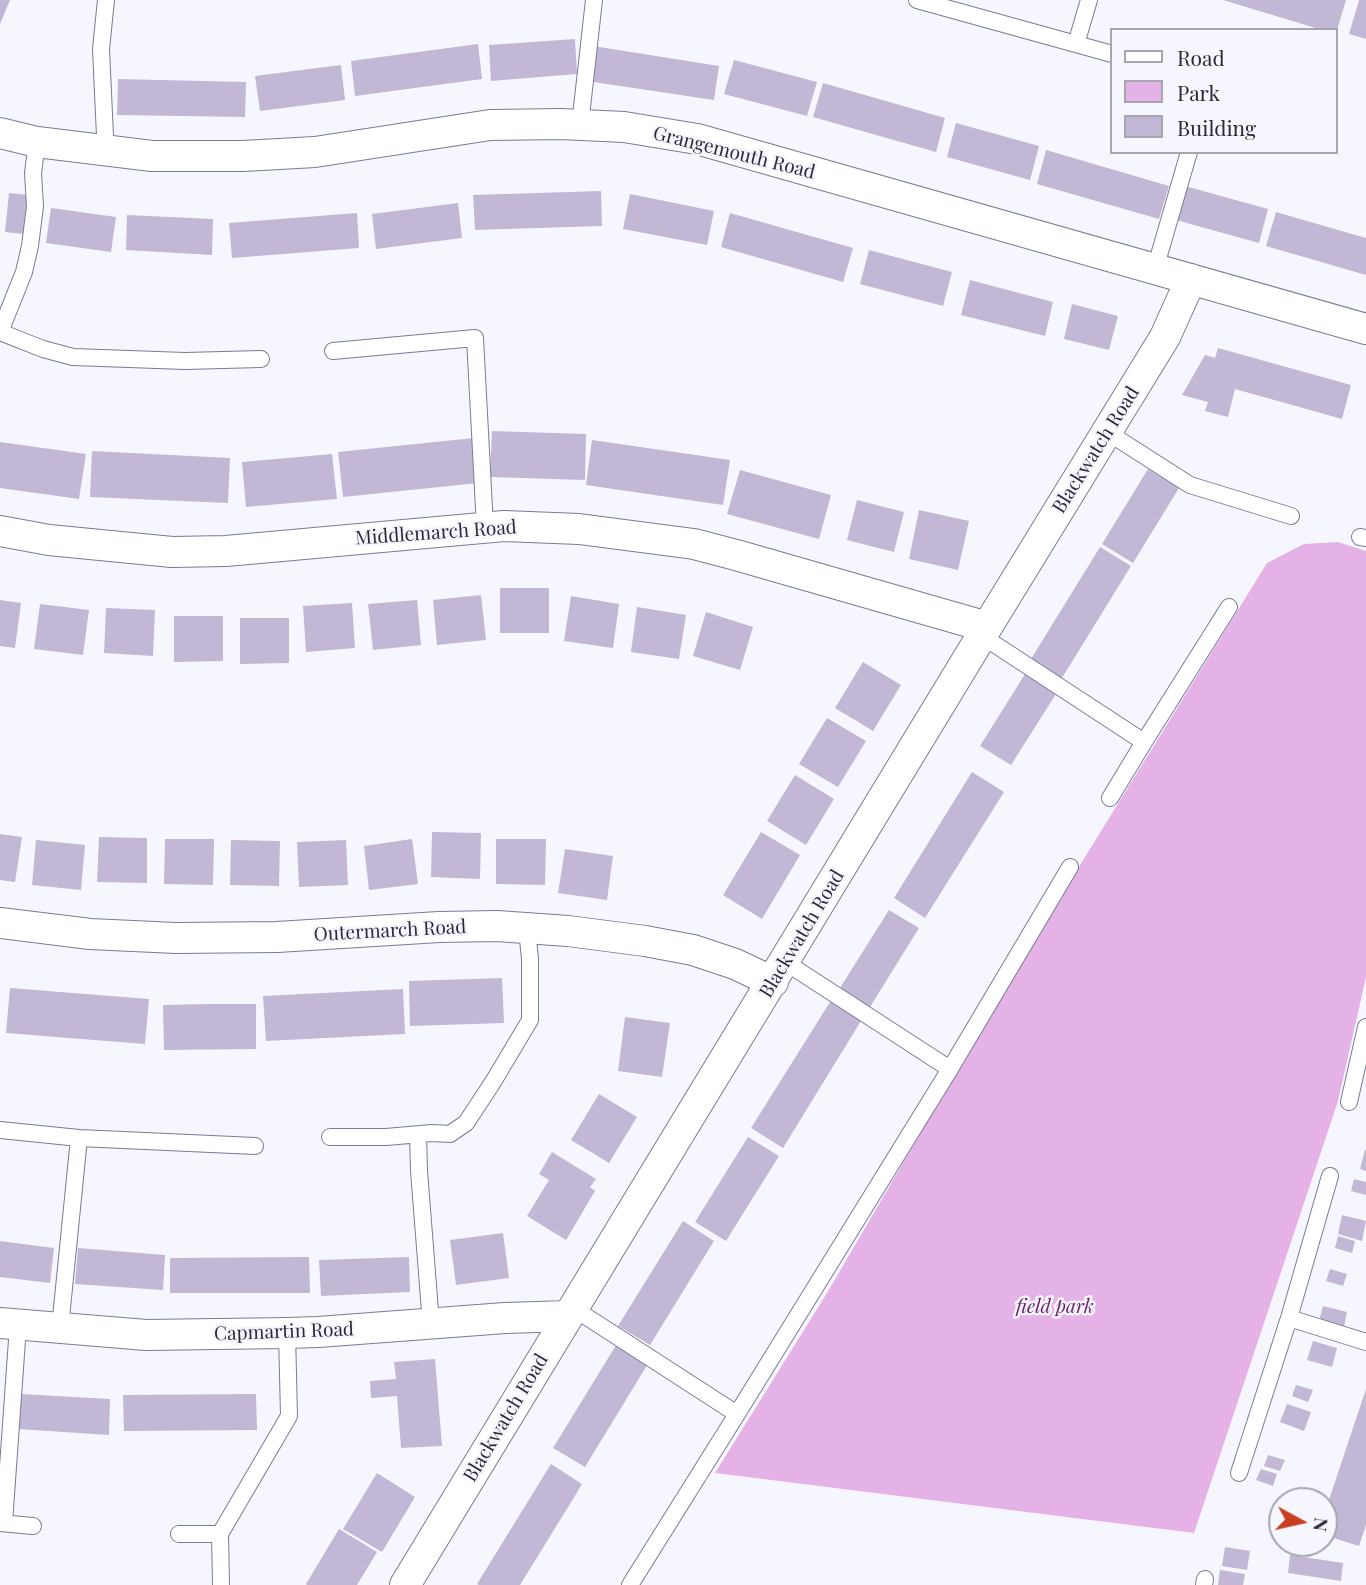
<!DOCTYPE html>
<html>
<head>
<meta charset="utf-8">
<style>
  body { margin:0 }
  #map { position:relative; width:1366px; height:1585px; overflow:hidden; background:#f6f7fe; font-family:"Playfair Display",serif }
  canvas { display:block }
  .legend { position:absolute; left:1110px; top:28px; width:228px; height:126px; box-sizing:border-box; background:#f6f7fe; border:2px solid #a4a5ae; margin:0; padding:9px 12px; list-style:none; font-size:21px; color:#2a2b37 }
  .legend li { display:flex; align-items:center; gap:14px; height:35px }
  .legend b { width:35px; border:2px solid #a4a5ae }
  .north { position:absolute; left:1268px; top:1487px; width:70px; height:70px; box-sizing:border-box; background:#f6f7fe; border:2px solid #a4a5ae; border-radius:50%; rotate:98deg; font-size:19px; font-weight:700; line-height:28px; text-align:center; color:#2a2b37 }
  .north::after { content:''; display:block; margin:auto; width:24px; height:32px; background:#ca3f22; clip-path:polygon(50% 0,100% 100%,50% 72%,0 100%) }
</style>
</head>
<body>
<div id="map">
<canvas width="1366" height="1585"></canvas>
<ul class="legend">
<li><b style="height:9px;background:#fff"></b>Road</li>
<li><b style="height:19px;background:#e4b2e6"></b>Park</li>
<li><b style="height:19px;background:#c2b7d5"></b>Building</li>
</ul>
<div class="north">N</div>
</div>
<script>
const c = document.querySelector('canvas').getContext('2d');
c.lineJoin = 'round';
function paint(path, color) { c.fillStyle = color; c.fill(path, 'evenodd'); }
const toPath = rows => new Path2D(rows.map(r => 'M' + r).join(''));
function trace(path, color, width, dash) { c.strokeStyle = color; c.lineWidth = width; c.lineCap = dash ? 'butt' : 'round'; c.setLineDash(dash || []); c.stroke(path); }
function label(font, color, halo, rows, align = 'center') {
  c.font = font + ' "Playfair Display",serif'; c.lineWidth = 5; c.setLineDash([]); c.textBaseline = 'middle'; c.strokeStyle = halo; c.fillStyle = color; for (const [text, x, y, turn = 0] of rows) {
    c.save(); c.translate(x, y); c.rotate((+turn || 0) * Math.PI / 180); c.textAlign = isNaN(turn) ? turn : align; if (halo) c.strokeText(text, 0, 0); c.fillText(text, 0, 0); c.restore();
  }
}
paint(toPath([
  [1338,542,1366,551,1366,977,1338,1101,1194,1533,715,1473,827,1293,1028,949,1267,563,1304,544]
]), '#e4b2e6');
paint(toPath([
  [0,0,10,0,0,24],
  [1223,0,1346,0,1337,30,1322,30],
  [1359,0,1366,0,1366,39,1349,34],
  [575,39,577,74,491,81,489,45],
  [478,44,482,79,355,96,351,61],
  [593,46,719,66,714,100,587,81],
  [734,60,817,82,807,116,724,94],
  [341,65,345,100,260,111,255,76],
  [118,79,246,82,245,117,117,115],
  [823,83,945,118,936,152,813,117],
  [956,123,1039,146,1030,180,947,157],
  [1046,150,1169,186,1159,219,1037,184],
  [1185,186,1268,209,1259,243,1176,220],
  [601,191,602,226,475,230,473,195],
  [9,193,28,195,24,234,5,232],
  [630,194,714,211,707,245,623,229],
  [458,203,462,238,376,249,372,214],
  [51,208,116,217,111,252,46,243],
  [1276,212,1366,238,1366,275,1266,246],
  [357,213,359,248,232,258,229,223],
  [730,213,853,248,843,282,721,247],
  [127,215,213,219,212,255,126,250],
  [869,250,952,272,943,306,860,284],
  [970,280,1053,302,1045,336,961,315],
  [1072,304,1118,316,1109,350,1064,339],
  [1218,348,1351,385,1342,419,1235,389,1228,417,1205,411,1208,402,1182,395,1205,355,1215,358],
  [492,431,586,434,585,480,490,477],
  [474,438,478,483,343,497,338,452],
  [592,440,730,460,723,505,586,485],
  [0,442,86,454,79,499,0,488],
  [92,451,230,458,228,503,90,497],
  [332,454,337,499,246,507,242,462],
  [1148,469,1179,488,1133,563,1102,544],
  [740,470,831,495,819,539,727,514],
  [857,500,904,512,894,552,847,540],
  [919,510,969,521,958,570,909,559],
  [1100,547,1131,566,1062,678,1031,659],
  [500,588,549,588,549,633,500,633],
  [481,595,486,640,437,645,433,600],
  [571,596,619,604,613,648,564,641],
  [0,600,21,603,15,648,0,646],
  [417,600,421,645,373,650,368,604],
  [352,603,355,648,306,652,303,606],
  [40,604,89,610,83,655,34,649],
  [637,607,686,615,679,659,631,652],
  [106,608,155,610,153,656,104,653],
  [706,612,753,627,740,670,693,656],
  [174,616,223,616,223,661,174,662],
  [240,618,289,618,289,663,240,664],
  [863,662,901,685,873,731,835,708],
  [1025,674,1056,694,1011,765,980,746],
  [827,718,866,741,838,787,799,764],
  [972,772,1004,792,925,918,894,898],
  [795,775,834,799,806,845,767,821],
  [432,832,481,833,480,879,431,877],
  [761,832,800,855,762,919,723,895],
  [0,834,22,837,15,882,0,880],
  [99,837,147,838,147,883,97,882],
  [165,839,214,839,213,885,164,884],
  [412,839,418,884,369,890,364,846],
  [496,839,546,839,545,885,496,884],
  [36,840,85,845,81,890,32,885],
  [231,840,280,841,279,886,230,885],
  [346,840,348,885,299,887,297,842],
  [565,849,613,856,607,900,558,893],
  [889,910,919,928,870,1007,840,988],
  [502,978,504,1023,410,1026,409,981],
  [10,988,149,999,145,1044,6,1033],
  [403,989,405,1034,266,1041,263,996],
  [830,1002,861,1021,783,1148,751,1128],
  [211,1004,256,1004,256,1049,164,1050,163,1005],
  [625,1017,670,1023,662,1077,618,1071],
  [599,1094,637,1117,609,1163,571,1140],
  [748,1137,779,1156,726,1241,695,1222],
  [1365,1150,1366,1150,1366,1171,1360,1169],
  [552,1152,596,1179,590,1187,595,1191,566,1240,527,1216,549,1180,539,1174],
  [1354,1179,1366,1182,1366,1195,1351,1191],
  [1342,1215,1366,1221,1362,1241,1338,1234],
  [683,1221,714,1241,650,1345,618,1326],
  [503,1233,509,1278,456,1285,450,1240],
  [1338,1236,1355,1241,1352,1253,1335,1248],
  [0,1241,54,1248,50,1283,0,1277],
  [78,1248,165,1255,163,1290,75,1284],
  [309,1257,310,1293,170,1293,170,1258],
  [409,1257,410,1292,321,1296,319,1260],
  [1330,1269,1347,1274,1343,1286,1326,1281],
  [1323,1306,1347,1312,1343,1332,1318,1325],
  [1313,1341,1337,1348,1332,1367,1307,1360],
  [618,1342,649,1362,585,1467,553,1448],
  [435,1359,442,1446,401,1448,397,1396,371,1398,370,1381,396,1379,394,1362],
  [1296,1385,1313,1390,1308,1402,1292,1396],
  [1366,1389,1366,1525,1359,1546,1324,1535,1324,1515],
  [21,1394,110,1399,109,1435,18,1429],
  [256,1394,257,1430,124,1431,123,1395],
  [1287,1404,1311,1412,1304,1431,1280,1422],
  [1268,1455,1285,1460,1280,1471,1264,1466],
  [551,1464,582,1484,573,1499,520,1585,479,1585,477,1584],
  [1261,1469,1277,1474,1273,1486,1256,1480],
  [377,1473,415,1497,382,1552,343,1529],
  [339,1529,377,1552,357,1585,307,1585,306,1584],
  [1225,1547,1250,1551,1247,1570,1222,1566],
  [1290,1555,1343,1563,1341,1581,1288,1573],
  [1220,1570,1245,1574,1243,1585,1218,1585]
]), '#c2b7d5');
const lane = toPath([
  [917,0,1112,54],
  [1076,44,1089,0],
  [580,125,594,0],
  [103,150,105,136,101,49,106,0],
  [1155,269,1189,152],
  [0,332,43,349,73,357,185,361,261,359],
  [0,332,24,272,30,246,35,206,33,173,37,142],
  [333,351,475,338,485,527],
  [1107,432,1190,485,1291,516],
  [1360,537,1366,538],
  [982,636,1144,742,1110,798],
  [1144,742,1229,607],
  [950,1069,1070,867],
  [1349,1102,1366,1027],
  [0,1130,79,1138],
  [418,1135,419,1171,431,1324],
  [330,1137,386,1137,432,1133,450,1134,466,1123,493,1082,530,1020,530,959,527,929],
  [573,1308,737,1414,630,1585],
  [1289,1318,1366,1342],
  [60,1328,79,1138,255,1146],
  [737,1414,950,1069,785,962],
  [1239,1473,1289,1318,1330,1176],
  [0,1523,33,1526],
  [4,1523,18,1326],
  [179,1534,220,1534,221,1585],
  [220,1534,289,1416,287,1333],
  [1204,1585,1205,1579]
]);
const street = toPath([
  [0,133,37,142,152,156,243,156,315,152,490,125,561,124,624,127,697,139,1366,329],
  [0,531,49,540,172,552,226,551,504,526,579,529,694,544,736,555,987,627],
  [0,923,90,934,176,938,277,937,439,927,497,926,568,931,645,941,693,950,735,964,773,982],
  [0,1323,146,1335,287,1333,318,1332,505,1318,568,1316],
  [405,1585,987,627,1165,337,1191,279]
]);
trace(lane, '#787b98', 18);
trace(street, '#787b98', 32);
trace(lane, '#fff', 16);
trace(street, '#fff', 30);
label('19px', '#2a2b37', '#f6f7fe', [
  ["Grangemouth Road",734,153,14],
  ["Blackwatch Road",1096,450,-58],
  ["Middlemarch Road",436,533,-4],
  ["Outermarch Road",390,931,-3],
  ["Blackwatch Road",802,934,-59],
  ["Capmartin Road",284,1332,-2],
  ["Blackwatch Road",506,1418,-59]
]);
label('italic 19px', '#6c2172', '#f6f7fe', [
  ["field park",1055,1307]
]);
</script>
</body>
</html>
